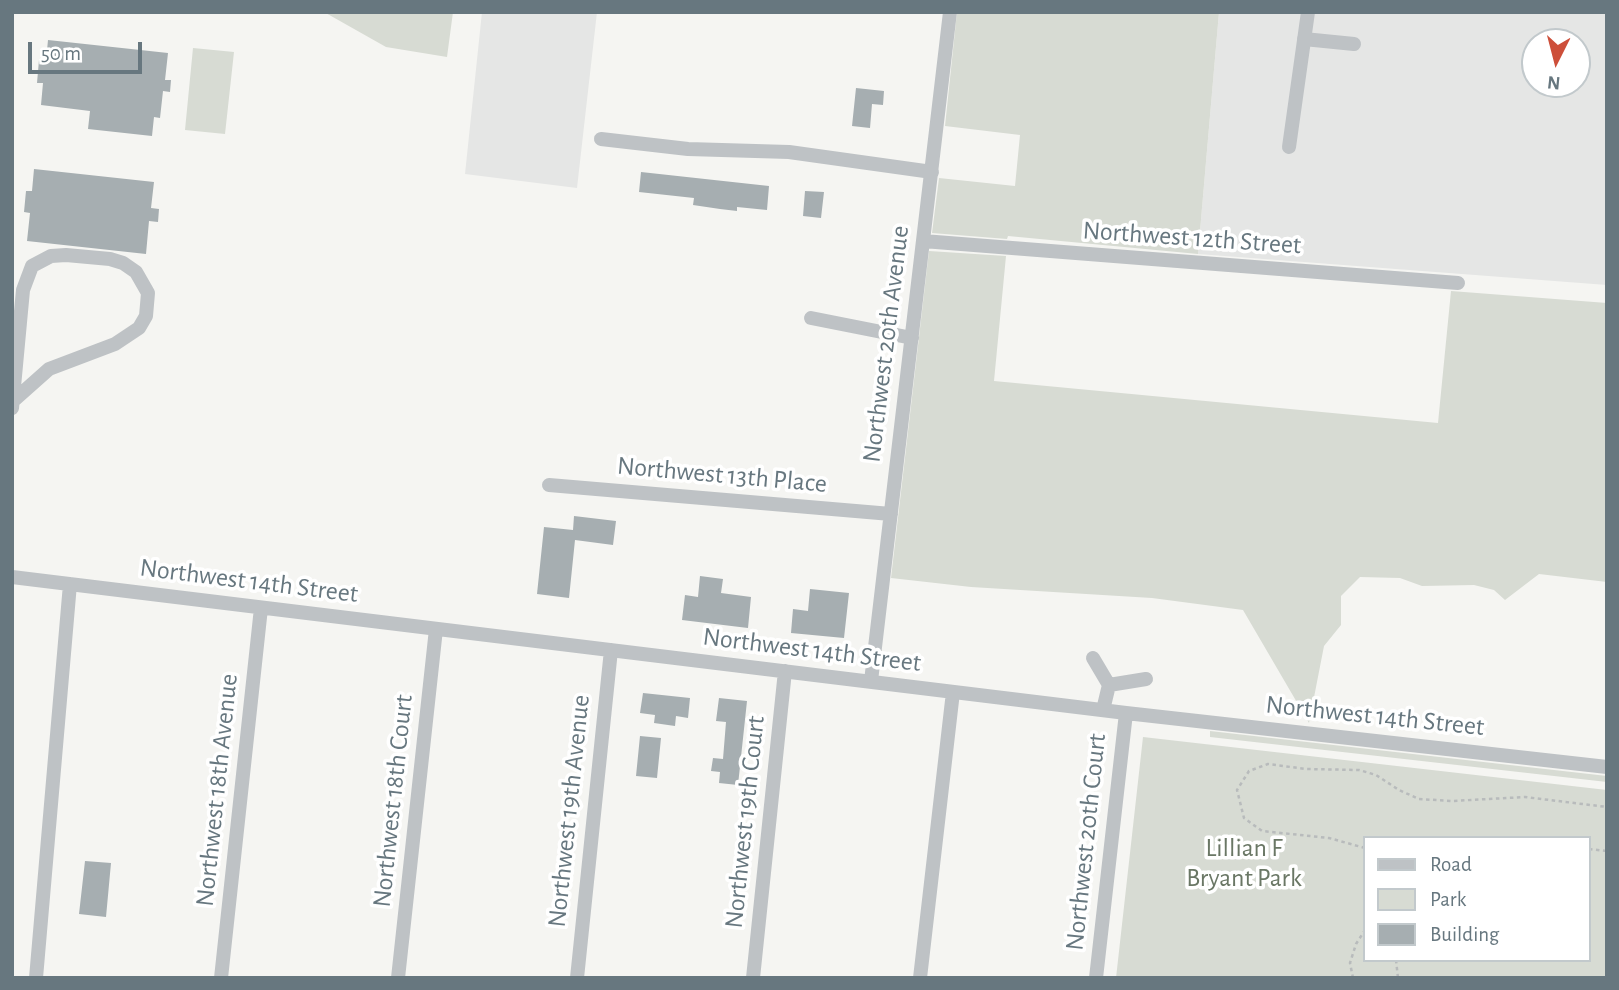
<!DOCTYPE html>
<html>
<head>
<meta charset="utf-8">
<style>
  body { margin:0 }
  #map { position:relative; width:1619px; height:990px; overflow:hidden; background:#f5f5f2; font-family:"Alegreya Sans",sans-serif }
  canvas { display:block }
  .frame { position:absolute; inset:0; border:14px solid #67777f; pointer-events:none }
  .legend { position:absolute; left:1363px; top:836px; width:228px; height:126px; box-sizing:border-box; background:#fff; border:2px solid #c2c9cc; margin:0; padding:9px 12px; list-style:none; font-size:21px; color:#67777f }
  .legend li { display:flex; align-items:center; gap:14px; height:35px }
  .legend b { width:35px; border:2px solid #c2c9cc }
  .north { position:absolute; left:1521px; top:28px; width:70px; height:70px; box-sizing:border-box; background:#fff; border:2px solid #c2c9cc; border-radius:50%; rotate:186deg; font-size:19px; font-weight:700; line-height:28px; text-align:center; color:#67777f }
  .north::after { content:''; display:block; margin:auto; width:24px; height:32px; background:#cd4f3a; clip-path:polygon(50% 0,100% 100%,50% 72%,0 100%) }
  .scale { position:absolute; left:28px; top:42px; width:114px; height:32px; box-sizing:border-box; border:4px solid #67777f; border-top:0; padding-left:9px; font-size:21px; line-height:24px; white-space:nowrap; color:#67777f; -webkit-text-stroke:5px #fff; paint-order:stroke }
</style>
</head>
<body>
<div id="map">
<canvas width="1619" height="990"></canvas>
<div class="frame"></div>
<ul class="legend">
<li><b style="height:9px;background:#bec2c5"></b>Road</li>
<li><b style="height:19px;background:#d7dbd3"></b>Park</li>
<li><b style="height:19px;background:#a6aeb1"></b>Building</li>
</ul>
<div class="north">N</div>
<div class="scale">50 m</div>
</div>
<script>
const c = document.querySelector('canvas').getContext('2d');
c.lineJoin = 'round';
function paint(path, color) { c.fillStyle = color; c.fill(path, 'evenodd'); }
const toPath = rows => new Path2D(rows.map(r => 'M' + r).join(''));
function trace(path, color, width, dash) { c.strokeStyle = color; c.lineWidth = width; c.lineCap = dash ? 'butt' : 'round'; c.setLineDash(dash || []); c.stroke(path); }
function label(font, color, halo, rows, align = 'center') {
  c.font = font + ' "Alegreya Sans",sans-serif'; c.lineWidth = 7; c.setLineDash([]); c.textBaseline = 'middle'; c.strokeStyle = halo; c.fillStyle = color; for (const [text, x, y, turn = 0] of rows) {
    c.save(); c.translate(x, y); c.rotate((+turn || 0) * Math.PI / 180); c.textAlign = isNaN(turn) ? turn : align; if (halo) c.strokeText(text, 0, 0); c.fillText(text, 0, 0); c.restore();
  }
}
paint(toPath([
  [482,12,597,12,577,188,465,174],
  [1219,12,1607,12,1607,285,1198,254],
  [1535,42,1577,42,1577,84,1535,84]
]), '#e5e6e5');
paint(toPath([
  [324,12,453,12,447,57,386,47],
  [957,12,1219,12,1198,254,1008,236,1007,239,932,233,939,178,1015,186,1020,135,945,126],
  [193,48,234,52,225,134,185,130],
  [929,251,1006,256,994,381,1438,423,1451,291,1607,303,1607,582,1539,574,1505,600,1494,590,1474,585,1422,586,1400,578,1360,577,1341,596,1341,625,1324,646,1309,723,1243,610,1152,598,971,587,891,578],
  [1210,731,1607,776,1607,782,1210,737],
  [1143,737,1607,790,1607,978,1116,978],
  [1365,838,1589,838,1589,960,1365,960]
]), '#d7dbd3');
paint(toPath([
  [48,40,168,53,165,80,171,80,170,92,163,91,160,118,154,117,152,136,88,129,90,111,41,105,43,83,37,83,39,60,46,61],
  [856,88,884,91,883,105,872,104,870,128,852,126],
  [34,169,154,182,151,208,159,209,158,222,149,221,146,254,27,241,30,213,24,212,26,191,32,191],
  [641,172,769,186,767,210,737,207,737,211,720,209,693,205,694,198,639,192],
  [805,191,824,192,821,218,803,216],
  [574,516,616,521,613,545,575,540,569,598,537,594,544,527,573,530],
  [700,576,723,579,721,593,751,597,748,628,682,620,685,595,698,597],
  [810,589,849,593,844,638,791,633,793,609,808,611],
  [643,693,690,698,688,718,676,716,675,726,654,723,655,715,640,713],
  [719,698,747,701,738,785,719,783,720,772,711,771,713,758,723,759,726,722,716,721],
  [640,736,661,738,657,778,636,776],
  [85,861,111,863,106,917,79,914]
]), '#a6aeb1');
trace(toPath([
  [1365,848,1329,838,1262,831,1244,818,1237,790,1249,771,1268,764,1306,769,1359,770,1376,775,1399,790,1419,799,1452,801,1525,797,1607,807],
  [1589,849,1607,851],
  [1396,960,1398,978],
  [1353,978,1350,963,1356,944,1365,930]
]), '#b8bbbc', 2.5, [3.5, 3.5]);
trace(toPath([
  [1304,39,1354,44],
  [601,139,688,149,789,152,932,172],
  [1289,147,1308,12],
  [923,241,1458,283],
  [811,318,912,338],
  [12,408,23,290,32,266,51,256,66,255,110,259,123,263,136,272,148,293,146,316,139,328,115,344,49,369,13,401],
  [549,485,891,514],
  [12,577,1126,713,1607,767],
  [1093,658,1109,685,1103,710],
  [871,681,950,12],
  [1109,685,1146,679],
  [36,978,70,584],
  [221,978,261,608],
  [398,978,436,629],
  [577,978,611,650],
  [753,978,785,671],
  [920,978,953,692],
  [1096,978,1126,713]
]), '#bec2c5', 14);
label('26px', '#67777f', '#fff', [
  ["Northwest 12th Street",1192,238,4],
  ["Northwest 20th Avenue",886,344,-83],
  ["Northwest 13th Place",722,475,5],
  ["Northwest 14th Street",249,581,7],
  ["Northwest 14th Street",812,650,7],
  ["Northwest 14th Street",1375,716,6],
  ["Northwest 18th Avenue",217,790,-84],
  ["Northwest 18th Court",393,801,-84],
  ["Northwest 19th Avenue",569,811,-84],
  ["Northwest 19th Court",745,822,-84],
  ["Northwest 20th Court",1086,842,-84]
]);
label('26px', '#6a7765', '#fff', [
  ["Lillian F",1244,848],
  ["Bryant Park",1244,878]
]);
</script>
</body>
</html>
